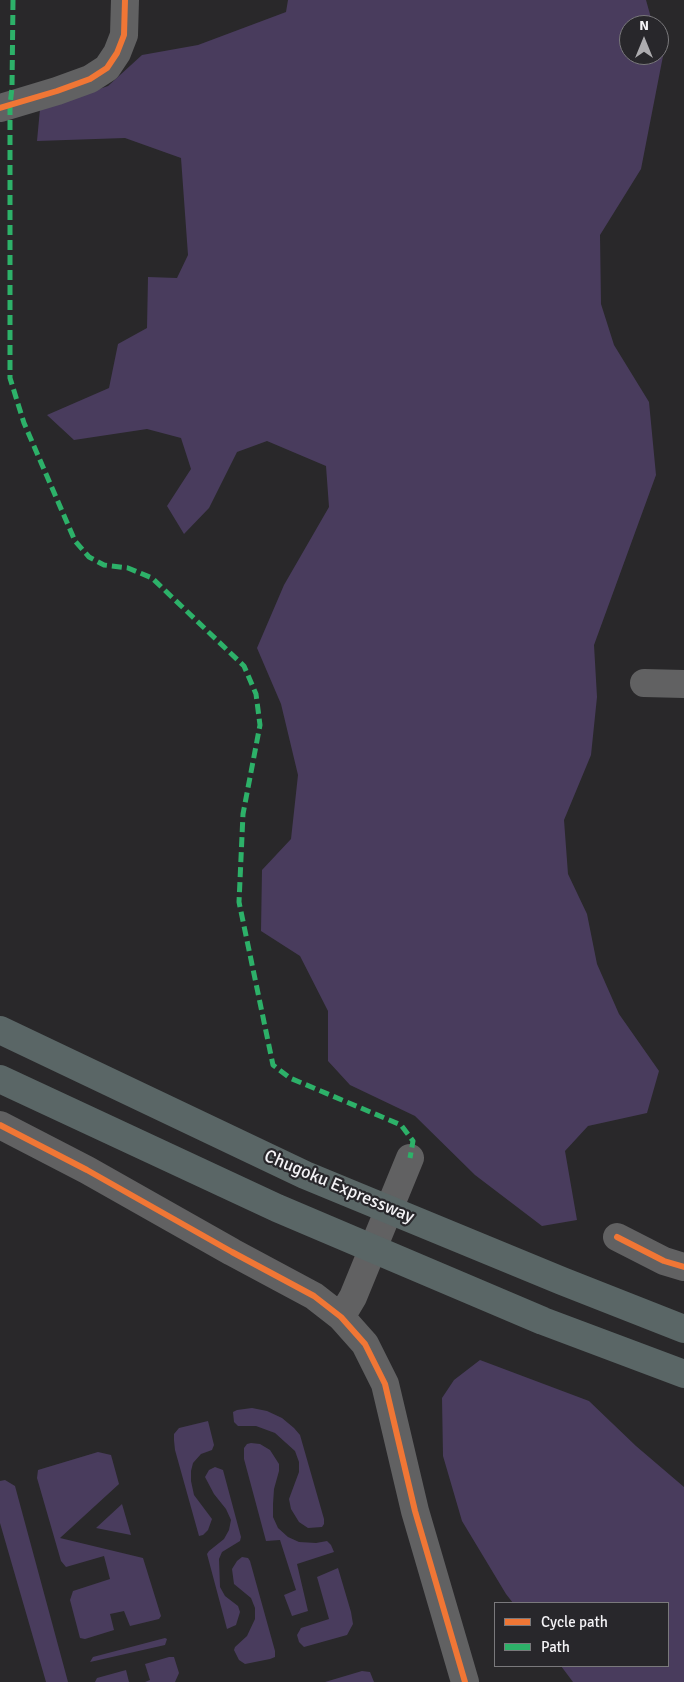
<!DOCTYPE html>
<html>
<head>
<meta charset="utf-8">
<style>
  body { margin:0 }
  #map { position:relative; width:684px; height:1682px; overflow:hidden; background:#29282a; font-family:Signika,sans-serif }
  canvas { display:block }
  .legend { position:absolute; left:494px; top:1602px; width:175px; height:65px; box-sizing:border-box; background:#28272b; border:1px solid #7a797c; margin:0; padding:6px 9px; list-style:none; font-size:15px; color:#f4f3f6 }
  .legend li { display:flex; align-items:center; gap:10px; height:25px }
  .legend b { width:25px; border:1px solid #7a797c }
  .north { position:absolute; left:619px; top:15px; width:50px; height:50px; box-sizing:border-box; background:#28272b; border:1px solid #7a797c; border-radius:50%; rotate:0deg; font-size:14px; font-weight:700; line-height:20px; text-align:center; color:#f4f3f6 }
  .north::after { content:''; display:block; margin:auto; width:18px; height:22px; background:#adacaf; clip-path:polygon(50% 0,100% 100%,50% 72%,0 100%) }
</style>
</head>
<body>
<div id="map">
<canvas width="684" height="1682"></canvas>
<ul class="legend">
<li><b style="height:6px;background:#f07635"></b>Cycle path</li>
<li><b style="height:6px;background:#2db169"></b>Path</li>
</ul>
<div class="north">N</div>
</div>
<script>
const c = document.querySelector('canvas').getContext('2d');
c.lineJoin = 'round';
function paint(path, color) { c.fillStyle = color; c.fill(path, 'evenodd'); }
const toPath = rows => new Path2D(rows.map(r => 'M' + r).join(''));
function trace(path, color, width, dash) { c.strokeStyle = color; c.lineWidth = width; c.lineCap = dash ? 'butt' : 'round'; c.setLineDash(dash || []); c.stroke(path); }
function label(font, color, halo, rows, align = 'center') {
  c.font = font + ' Signika,sans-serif'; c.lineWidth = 4.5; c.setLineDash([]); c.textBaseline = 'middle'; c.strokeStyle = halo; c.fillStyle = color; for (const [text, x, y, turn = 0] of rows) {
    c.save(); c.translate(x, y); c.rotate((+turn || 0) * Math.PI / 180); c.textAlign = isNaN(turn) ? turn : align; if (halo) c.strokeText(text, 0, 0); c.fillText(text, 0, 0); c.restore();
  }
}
paint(toPath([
  [288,0,646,0,653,25,629,25,629,55,659,55,659,44,663,56,641,169,600,235,601,304,614,345,649,402,656,475,594,645,597,697,591,755,564,820,568,874,587,914,597,964,619,1014,659,1071,647,1113,588,1126,565,1151,577,1220,542,1226,475,1175,415,1116,350,1085,328,1061,328,1011,300,956,261,931,262,870,291,839,298,775,281,704,257,648,284,585,329,507,326,466,267,441,237,452,209,508,184,534,167,506,191,469,181,438,147,429,74,440,47,415,109,388,118,344,147,328,148,277,177,278,188,255,181,158,125,138,37,141,40,109,108,86,142,55,198,45,286,12],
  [480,1360,589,1401,636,1446,684,1487,684,1682,573,1682,561,1666,668,1666,668,1603,513,1603,506,1594,462,1521,443,1456,442,1398,454,1380],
  [252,1408,267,1411,282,1418,294,1428,300,1435,324,1519,324,1524,322,1527,308,1528,299,1522,291,1509,289,1499,299,1472,299,1462,295,1451,275,1433,256,1426,238,1426,234,1422,233,1412,237,1410],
  [208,1421,214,1445,212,1450,201,1454,193,1463,191,1471,191,1481,194,1495,212,1519,208,1530,203,1535,199,1536,175,1450,174,1440,174,1434,179,1428],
  [251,1443,260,1444,270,1450,279,1464,279,1471,274,1489,273,1504,273,1517,278,1528,288,1537,299,1542,316,1543,327,1541,331,1545,334,1552,297,1564,308,1611,292,1616,284,1595,296,1590,280,1540,266,1541,244,1459,244,1448,247,1444],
  [98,1452,111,1455,119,1484,60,1538,143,1558,161,1616,159,1619,130,1626,124,1611,110,1614,114,1630,85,1639,80,1638,70,1600,73,1591,110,1579,104,1556,66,1567,61,1561,37,1478,38,1470],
  [215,1467,223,1470,241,1537,240,1541,222,1552,219,1559,220,1587,225,1596,238,1606,240,1612,236,1625,227,1629,207,1554,209,1551,224,1539,229,1530,231,1520,226,1509,214,1494,205,1477,209,1470],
  [5,1480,15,1486,68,1682,46,1682,0,1523,0,1481],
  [122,1504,131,1535,96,1528],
  [242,1557,248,1558,250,1561,275,1651,275,1657,270,1659,245,1664,239,1660,234,1650,235,1647,247,1636,255,1619,255,1608,251,1598,234,1584,232,1569,237,1561],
  [338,1568,351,1612,353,1624,347,1635,304,1647,299,1642,297,1635,301,1628,329,1619,317,1577],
  [165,1638,167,1639,165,1645,90,1662,93,1657],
  [169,1657,174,1657,179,1673,175,1682,145,1682,150,1680,145,1664],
  [126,1670,129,1682,95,1682,97,1678],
  [362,1671,370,1672,374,1682,325,1682]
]), '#493c5d');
trace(toPath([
  [0,108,57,91,90,79,107,68,117,53,124,35,125,0],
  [644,683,684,684],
  [0,1125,87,1170,232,1252,314,1296,341,1317,365,1344,385,1384,415,1511,465,1682],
  [617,1237,664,1261,684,1267],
  [341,1317,353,1297,410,1158]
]), '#616162', 28);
trace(toPath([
  [0,1030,305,1175,562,1281,684,1329],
  [0,1079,277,1208,543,1321,684,1374]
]), '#5a6666', 28);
trace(toPath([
  [13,0,12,88,10,105,10,378,24,423,75,541,89,557,104,565,128,568,152,578,244,666,256,694,260,725,243,814,239,902,273,1065,290,1078,401,1125,413,1141,410,1158]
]), '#2db169', 5, [10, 5]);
trace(toPath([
  [0,108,57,91,90,79,107,68,117,53,124,35,125,0],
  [0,1125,87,1170,232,1252,314,1296,341,1317,365,1344,385,1384,415,1511,465,1682],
  [617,1237,664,1261,684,1267]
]), '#f07635', 6);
label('18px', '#f4f3f6', '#28272b', [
  ["Chugoku Expressway",339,1187,23]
]);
</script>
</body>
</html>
